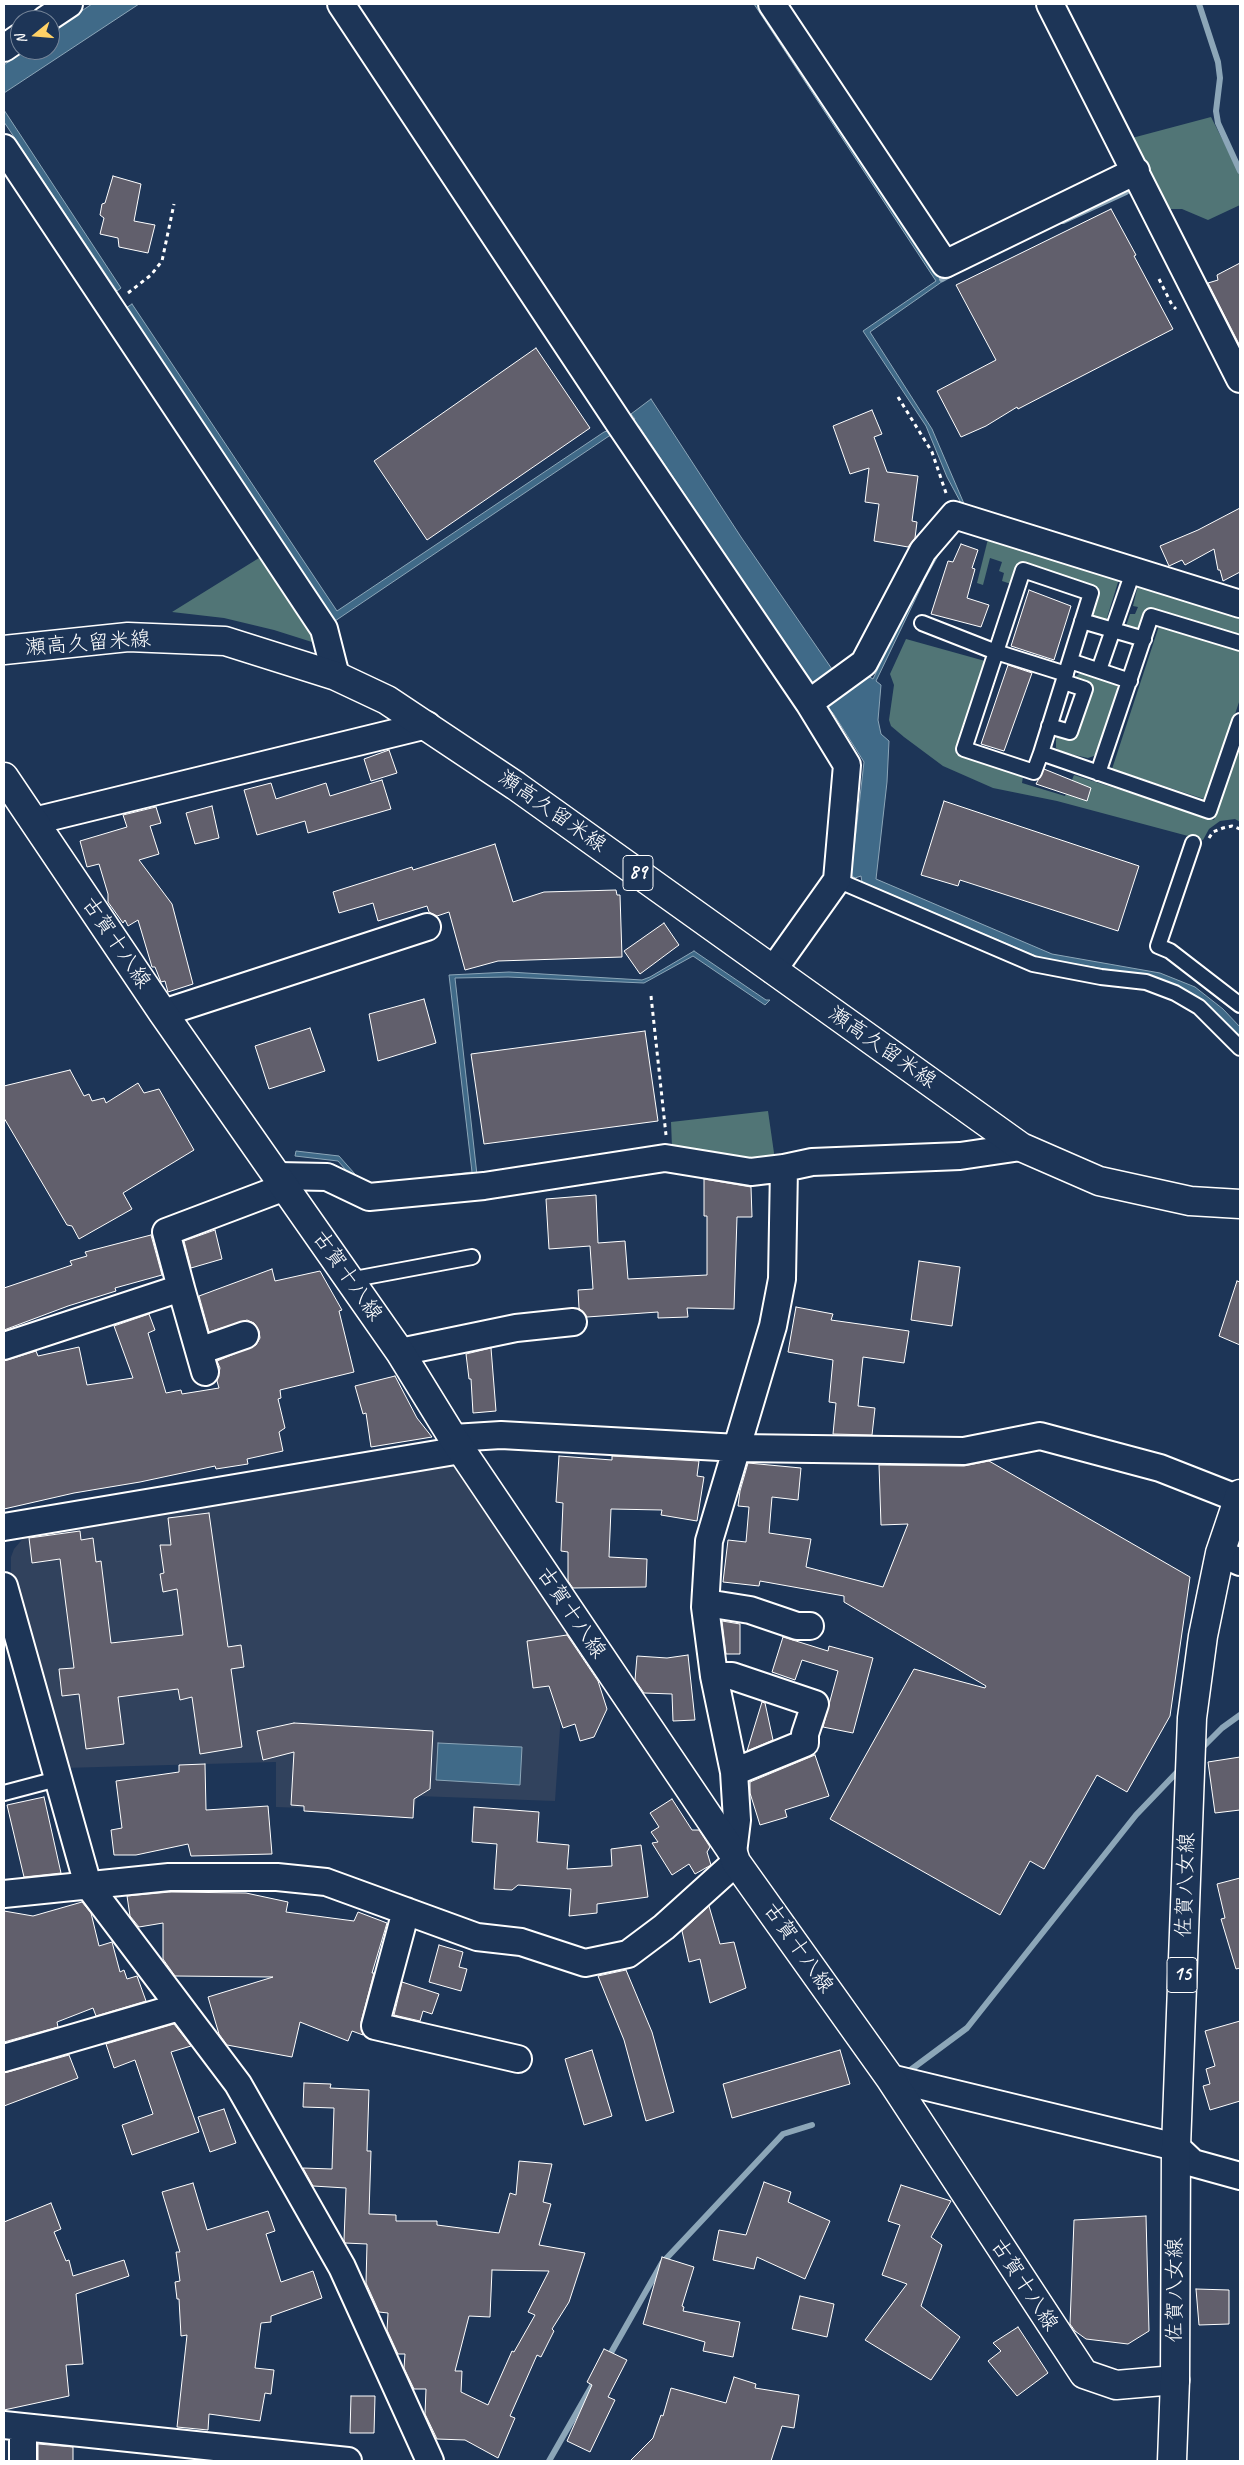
<!DOCTYPE html>
<html>
<head>
<meta charset="utf-8">
<style>
  body { margin:0 }
  #map { position:relative; width:1244px; height:2465px; overflow:hidden; background:#1d3557; font-family:Caveat,sans-serif }
  canvas { display:block }
  .frame { position:absolute; inset:0; border:5px solid #fff; pointer-events:none }
  .north { position:absolute; left:10px; top:10px; width:50px; height:50px; box-sizing:border-box; background:#1d3557; border:1px solid #77869a; border-radius:50%; rotate:253deg; font-size:14px; font-weight:700; line-height:20px; text-align:center; color:#fff }
  .north::after { content:''; display:block; margin:auto; width:18px; height:22px; background:#ffd166; clip-path:polygon(50% 0,100% 100%,50% 72%,0 100%) }
</style>
</head>
<body>
<div id="map">
<canvas width="1244" height="2465"></canvas>
<div class="frame"></div>
<div class="north">N</div>
</div>
<script>
const c = document.querySelector('canvas').getContext('2d');
c.lineJoin = 'round';
function paint(path, color) { c.fillStyle = color; c.fill(path, 'evenodd'); }
const toPath = rows => new Path2D(rows.map(r => 'M' + r).join(''));
function trace(path, color, width, dash) { c.strokeStyle = color; c.lineWidth = width; c.lineCap = dash ? 'butt' : 'round'; c.setLineDash(dash || []); c.stroke(path); }
function label(font, color, halo, rows, align = 'center') {
  c.font = font + ' Caveat,"Klee One",sans-serif'; c.lineWidth = 4; c.setLineDash([]); c.textBaseline = 'middle'; c.strokeStyle = halo; c.fillStyle = color; for (const [text, x, y, turn = 0] of rows) {
    c.save(); c.translate(x, y); c.rotate((+turn || 0) * Math.PI / 180); c.textAlign = isNaN(turn) ? turn : align; if (halo) c.strokeText(text, 0, 0); c.fillText(text, 0, 0); c.restore();
  }
}
paint(toPath([
  [458,1460,579,1638,550,1646,561,1714,555,1801,417,1796,414,1812,276,1807,276,1762,64,1768,11,1576,11,1557,14,1549,26,1535]
]), '#31425d');
paint(toPath([
  [1211,117,1240,174,1240,205,1208,220,1182,209,1168,209,1132,138],
  [988,539,1119,579,1106,621,1094,618,1093,613,1098,588,1019,562,1011,584,1002,581,1004,573,999,571,1002,562,990,558,983,585,977,583],
  [267,553,320,632,312,642,274,630,224,618,172,612],
  [1138,585,1240,616,1240,638,1146,612,1138,629,1135,631,1125,629,1130,614,1135,614,1138,607,1133,606],
  [1159,626,1240,651,1240,699,1207,800,1112,769],
  [906,639,985,661,956,754,1023,776,1022,783,1065,796,1074,775,1214,820,1240,741,1240,822,1235,819,1220,821,1209,829,1203,840,1057,801,993,788,943,766,904,737,891,726,889,720,894,685,890,674],
  [1085,670,1116,683,1118,690,1099,751,1094,756,1088,758,1061,752,1056,748,1056,740,1057,735,1074,739,1092,687,1075,681,1076,676],
  [768,1111,775,1160,757,1163,672,1147,671,1122]
]), '#517576');
const water = toPath([
  [92,4,139,4,4,93,4,65,25,50,50,50,50,32,92,4],
  [754,4,758,4,943,281,870,332,932,429,965,506,961,503,947,477,926,426,863,331,936,281,754,4],
  [4,110,121,288,117,291,4,122,4,110],
  [132,304,337,611,604,432,614,429,615,435,609,436,335,621,126,308,132,304],
  [651,399,741,537,834,672,813,686,639,426,634,427,631,421,635,419,631,414,651,399],
  [949,536,925,579,876,681,881,685,878,720,881,734,889,741,887,782,876,879,1052,954,1160,973,1195,987,1223,1009,1240,1027,1240,1037,1194,995,1175,985,1143,975,1043,959,862,882,861,876,855,878,851,875,864,762,833,713,825,705,868,676,873,679,933,553,949,536],
  [694,951,766,1000,770,1000,765,1005,693,956,644,983,508,977,455,978,477,1175,375,1187,359,1185,338,1161,295,1156,296,1151,339,1156,362,1182,375,1184,472,1172,449,975,509,972,642,980,650,977,694,951],
  [438,1743,522,1747,520,1785,436,1780,438,1743]
]);
paint(water, '#406a88');
trace(water, '#8ca6b8', 1);
trace(toPath([
  [1199,4,1218,62,1220,78,1216,111,1218,123,1240,171],
  [1063,221,1126,192],
  [942,279,953,273],
  [1200,1750,1222,1728,1240,1715],
  [905,2074,967,2028,1136,1815,1182,1767],
  [608,2358,662,2263,783,2134,812,2125],
  [549,2461,593,2384]
]), '#8ca6b8', 6);
const building = toPath([
  [113,176,141,184,134,221,155,225,148,253,119,247,118,238,100,234,104,218,100,215,102,204,105,203,113,176],
  [1111,209,1136,255,1134,256,1173,329,1018,409,1017,407,986,426,961,437,937,391,996,360,956,285,1111,209],
  [1240,263,1240,346,1208,283,1218,280,1217,275,1240,263],
  [536,348,590,428,427,540,374,461,536,348],
  [872,410,882,434,874,437,887,472,918,476,912,521,917,522,915,538,908,547,874,541,879,504,865,502,869,468,850,474,833,426,872,410],
  [1240,508,1240,572,1223,581,1220,570,1218,570,1214,549,1185,565,1182,560,1169,566,1160,546,1198,530,1240,508],
  [961,544,978,550,972,568,975,569,967,598,989,605,981,627,931,614,948,561,953,562,961,544],
  [1029,590,1071,606,1054,660,1011,646,1029,590],
  [1008,665,1032,673,1004,751,981,744,1008,665],
  [389,750,397,773,371,781,364,759,389,750],
  [1044,769,1091,788,1087,801,1036,784,1044,769],
  [382,780,391,809,308,833,305,821,257,835,244,790,271,783,276,799,326,783,330,796,382,780],
  [944,801,1139,866,1118,931,960,880,958,886,921,875,944,801],
  [212,806,219,838,195,844,186,813,212,806],
  [156,807,161,823,150,826,159,854,139,860,172,904,193,984,168,992,165,981,161,982,155,967,152,967,138,920,128,926,125,920,123,923,108,902,108,894,99,864,87,867,80,841,127,827,123,815,156,807],
  [495,844,513,902,544,892,616,890,617,895,620,895,622,957,498,961,465,970,449,912,437,916,429,912,427,906,378,921,373,903,339,913,333,892,412,867,413,870,495,844],
  [664,923,679,945,640,974,624,951,664,923],
  [424,999,436,1043,378,1061,369,1014,424,999],
  [310,1028,325,1071,269,1089,255,1046,310,1028],
  [645,1031,658,1121,484,1144,471,1054,645,1031],
  [70,1070,84,1096,89,1094,92,1101,104,1098,106,1103,138,1083,144,1093,159,1089,194,1150,123,1193,132,1209,79,1239,72,1226,67,1225,4,1118,4,1086,70,1070],
  [704,1179,751,1187,752,1217,737,1217,734,1309,687,1308,688,1317,658,1318,658,1312,587,1317,579,1308,578,1290,593,1289,590,1246,549,1249,546,1199,596,1195,598,1243,625,1241,628,1279,707,1275,707,1216,704,1216,704,1179],
  [215,1230,222,1259,191,1268,184,1241,215,1230],
  [151,1235,162,1275,115,1288,116,1291,68,1306,4,1330,4,1288,72,1265,70,1261,87,1256,85,1252,151,1235],
  [919,1261,960,1267,952,1326,911,1320,919,1261],
  [272,1269,275,1281,320,1271,342,1310,339,1311,354,1372,280,1390,281,1398,278,1399,285,1428,279,1432,283,1451,247,1459,248,1464,216,1469,215,1466,140,1482,74,1493,4,1509,4,1361,36,1351,38,1356,79,1347,87,1385,133,1378,114,1326,149,1314,155,1330,148,1333,166,1393,181,1390,182,1394,219,1388,217,1381,220,1368,217,1361,256,1345,260,1338,259,1331,254,1323,247,1320,209,1332,199,1296,272,1269],
  [1237,1281,1240,1282,1240,1345,1219,1336,1237,1281],
  [796,1307,833,1314,831,1320,909,1331,904,1363,863,1357,858,1406,875,1408,872,1435,833,1434,836,1403,829,1402,833,1360,788,1352,796,1307],
  [491,1348,496,1411,473,1413,471,1379,469,1379,466,1354,491,1348],
  [395,1376,417,1418,432,1437,371,1447,366,1413,363,1414,355,1386,395,1376],
  [559,1456,612,1460,612,1456,699,1461,697,1476,704,1477,697,1521,661,1515,662,1510,611,1509,609,1557,647,1559,646,1587,573,1588,568,1581,568,1552,561,1551,563,1503,556,1502,559,1456],
  [989,1461,1190,1577,1170,1716,1127,1792,1097,1775,1044,1869,1030,1861,1000,1915,830,1819,914,1669,985,1688,986,1686,844,1602,844,1596,760,1581,759,1586,723,1582,728,1540,746,1542,749,1507,738,1506,740,1491,748,1463,801,1468,798,1500,772,1497,769,1533,811,1539,806,1567,883,1587,908,1524,881,1525,879,1465,964,1466,989,1461],
  [209,1513,228,1647,241,1645,244,1667,231,1669,242,1747,200,1754,192,1697,180,1700,178,1689,118,1697,124,1744,86,1749,79,1694,62,1696,59,1669,74,1668,60,1559,32,1563,29,1538,80,1531,81,1540,93,1538,96,1562,101,1561,111,1643,183,1635,177,1589,163,1592,160,1574,164,1573,160,1545,171,1545,168,1518,209,1513],
  [722,1621,740,1624,740,1654,726,1654,722,1621],
  [567,1635,598,1681,607,1709,594,1737,580,1741,575,1724,563,1728,549,1686,533,1688,527,1641,567,1635],
  [783,1637,828,1651,829,1646,873,1658,853,1733,823,1727,838,1671,802,1660,795,1680,772,1672,783,1637],
  [688,1655,695,1720,673,1721,672,1694,644,1693,635,1680,637,1656,667,1658,688,1655],
  [762,1702,765,1703,773,1740,747,1751,762,1702],
  [294,1723,433,1731,430,1789,414,1799,413,1818,304,1811,304,1806,291,1805,294,1752,263,1760,257,1731,294,1723],
  [815,1755,829,1796,785,1810,787,1817,760,1825,750,1793,750,1782,815,1755],
  [1240,1757,1240,1810,1215,1813,1208,1762,1240,1757],
  [205,1764,206,1810,268,1806,272,1854,191,1856,188,1844,136,1855,114,1855,111,1830,122,1828,116,1781,179,1772,179,1765,205,1764],
  [44,1797,61,1873,24,1877,7,1805,44,1797],
  [672,1799,692,1830,699,1830,710,1847,707,1852,711,1865,695,1874,689,1864,672,1875,652,1843,658,1842,651,1832,659,1827,650,1813,672,1799],
  [474,1807,539,1812,537,1842,569,1845,567,1869,612,1866,611,1849,641,1845,648,1897,597,1904,597,1913,569,1916,571,1889,518,1885,512,1890,494,1889,497,1844,472,1842,474,1807],
  [1240,1878,1240,1968,1236,1969,1221,1919,1225,1918,1217,1884,1240,1878],
  [170,1892,246,1893,288,1902,286,1912,354,1921,358,1912,387,1923,372,1973,374,1973,361,2022,363,2035,352,2031,348,2041,300,2022,292,2057,227,2045,219,2034,208,1997,273,1977,175,1976,163,1959,163,1923,139,1927,130,1916,127,1896,170,1892],
  [82,1902,91,1913,99,1946,112,1942,120,1972,124,1970,127,1979,137,1976,146,2001,96,2016,93,2008,57,2022,58,2027,4,2042,4,1911,33,1916,82,1902],
  [709,1906,720,1944,734,1942,746,1988,710,2003,700,1959,689,1962,682,1931,709,1906],
  [439,1945,463,1952,459,1967,467,1969,461,1991,429,1982,439,1945],
  [626,1970,652,2032,674,2112,646,2121,624,2040,598,1976,626,1970],
  [402,1982,439,1994,432,2014,423,2011,420,2021,394,2015,402,1982],
  [1240,2021,1240,2101,1210,2110,1203,2086,1210,2084,1206,2069,1215,2066,1205,2031,1240,2021],
  [174,2024,191,2046,171,2052,199,2132,132,2155,122,2125,153,2114,135,2060,114,2068,106,2044,174,2024],
  [592,2050,612,2116,584,2125,565,2059,592,2050],
  [840,2050,850,2084,732,2118,723,2084,840,2050],
  [69,2055,78,2078,4,2106,4,2073,69,2055],
  [304,2083,331,2084,330,2088,369,2090,367,2151,371,2151,369,2214,396,2215,396,2221,437,2221,437,2225,499,2233,510,2193,516,2195,519,2161,552,2164,543,2202,551,2204,539,2245,585,2253,569,2302,552,2329,554,2331,541,2357,537,2355,510,2416,515,2418,498,2458,465,2440,437,2439,425,2414,426,2389,414,2389,404,2368,405,2354,398,2354,387,2330,388,2313,379,2312,366,2283,367,2244,345,2243,344,2240,346,2188,313,2186,303,2168,332,2169,334,2108,303,2107,304,2083],
  [492,2270,549,2271,528,2312,535,2315,514,2352,512,2351,488,2405,461,2392,462,2371,455,2371,469,2316,490,2317,492,2270],
  [224,2109,236,2143,210,2152,198,2117,224,2109],
  [764,2182,791,2192,788,2202,830,2221,805,2279,757,2257,754,2269,713,2260,719,2230,746,2235,764,2182],
  [193,2183,207,2230,268,2211,275,2231,266,2234,281,2282,313,2271,322,2298,271,2316,271,2322,261,2323,255,2368,274,2370,271,2394,265,2393,260,2421,209,2414,208,2430,177,2427,187,2335,181,2336,179,2299,177,2299,175,2282,180,2281,176,2252,180,2252,162,2192,193,2183],
  [901,2185,951,2201,931,2237,942,2245,921,2306,960,2337,931,2380,865,2340,907,2284,882,2275,900,2225,888,2221,901,2185],
  [51,2203,61,2229,54,2232,66,2261,69,2260,73,2276,124,2260,129,2276,76,2294,83,2364,66,2365,69,2396,4,2410,4,2222,51,2203],
  [1146,2216,1149,2331,1128,2344,1086,2339,1075,2331,1070,2324,1074,2220,1146,2216],
  [662,2257,694,2267,682,2306,684,2307,683,2311,740,2322,733,2357,703,2351,705,2342,643,2324,662,2257],
  [1196,2289,1229,2290,1229,2324,1199,2325,1196,2289],
  [800,2296,834,2304,827,2337,792,2329,800,2296],
  [1018,2327,1048,2373,1017,2396,988,2361,1001,2351,993,2343,1018,2327],
  [604,2349,627,2360,608,2397,615,2400,590,2452,567,2441,592,2385,587,2382,604,2349],
  [734,2377,756,2384,755,2388,799,2395,794,2428,782,2426,771,2461,630,2461,653,2438,661,2415,663,2416,671,2388,726,2403,734,2377],
  [351,2396,375,2396,374,2433,350,2433,351,2396],
  [38,2444,73,2447,73,2461,38,2461,38,2444]
]);
paint(building, '#615f6c');
trace(building, '#fff', 1);
const service = toPath([
  [1082,621,1144,639],
  [922,623,996,652,1066,674],
  [1070,661,1130,681],
  [1099,670,1133,572],
  [1049,726,1070,732,1085,689,1064,682],
  [1041,753,1034,772,964,749,1023,570,1091,593,1041,753,1209,811,1240,721],
  [1098,773,1151,616,1240,643],
  [1193,843,1158,946,1170,951,1240,1005],
  [837,880,1033,964,1101,977,1146,982,1175,993,1199,1007,1240,1048],
  [349,1280,472,1257],
  [4,1793,57,1779]
]);
const minor = toPath([
  [341,4,621,426,809,703,847,765,837,880,773,970],
  [772,4,945,264,1136,171],
  [1050,4,1240,379],
  [45,20,69,4],
  [4,48,20,37],
  [4,148,324,629,336,676],
  [809,703,864,663,923,551,954,515,1240,604],
  [34,821,427,725],
  [163,1013,427,927],
  [278,1176,327,1177,369,1197,484,1186,665,1158,751,1172,784,1168,812,1162,960,1156,1021,1147],
  [181,1288,205,1372],
  [4,1346,181,1288,166,1232,285,1187],
  [199,1351,245,1335],
  [400,1352,516,1328,573,1322],
  [453,1438,501,1435,738,1448,964,1451,1040,1436,1160,1468,1239,1499],
  [4,1527,461,1450],
  [1220,1553,1240,1562],
  [4,1586,88,1885,238,2084,342,2267,430,2461],
  [706,1603,750,1610,797,1626,810,1626],
  [714,1676,732,1676,815,1704,805,1734,805,1743,734,1772],
  [733,1853,737,1820,734,1772,714,1676,705,1607,709,1541,773,1326,782,1279,784,1168],
  [4,1894,169,1877,277,1877,326,1882,477,1937,521,1942,585,1963,628,1954,664,1927,736,1862],
  [406,1911,375,2026,518,2059],
  [4,2058,179,2007],
  [890,2078,1176,2147,1193,2163,1240,2176],
  [4,2425,348,2461],
  [23,2461,23,2428]
]);
const secondary = toPath([
  [4,777,163,1013,400,1352,453,1438,733,1853,736,1862,890,2078,1084,2374,1116,2385,1175,2380]
]);
const primary = toPath([
  [4,650,128,637,225,641,336,676,387,700,516,786,1021,1147,1099,1181,1190,1201,1240,1204],
  [1172,2461,1175,2380,1176,2147,1192,1718,1203,1636,1220,1553,1240,1494]
]);
trace(service, '#fff', 18);
trace(minor, '#fff', 30);
trace(secondary, '#fff', 31);
trace(primary, '#fff', 31);
trace(toPath([
  [1159,279,1172,305,1176,309],
  [128,293,151,275,162,261,174,204],
  [898,397,932,452,946,493],
  [1209,838,1213,832,1223,828,1232,826,1240,829],
  [651,996,666,1135]
]), '#fff', 3, [4, 4]);
trace(service, '#1d3557', 14);
trace(minor, '#1d3557', 26);
trace(secondary, '#1d3557', 28);
trace(primary, '#1d3557', 28);
for (const [x, y, w] of [
  [638,873,30],
  [1182,1975,30]
]) { const box = new Path2D(); box.roundRect(x - w / 2, y - 17.5, w, 35, 4); c.fillStyle = '#1d3557'; c.fill(box); trace(box, '#fff', 1); }
label('bold 20px', '#fff', null, [
  ["89",638,873],
  ["15",1182,1975]
]);
label('21px', '#fff', '#1d3557', [
  ["瀬高久留米線",88,644,-4],
  ["瀬高久留米線",552,812,35],
  ["古賀十八線",116,943,56],
  ["瀬高久留米線",882,1048,35],
  ["古賀十八線",347,1276,55],
  ["古賀十八線",571,1613,56],
  ["佐賀八女線",1186,1885,-88],
  ["古賀十八線",798,1948,55],
  ["古賀十八線",1024,2285,57],
  ["佐賀八女線",1175,2290,-90]
]);
</script>
</body>
</html>
